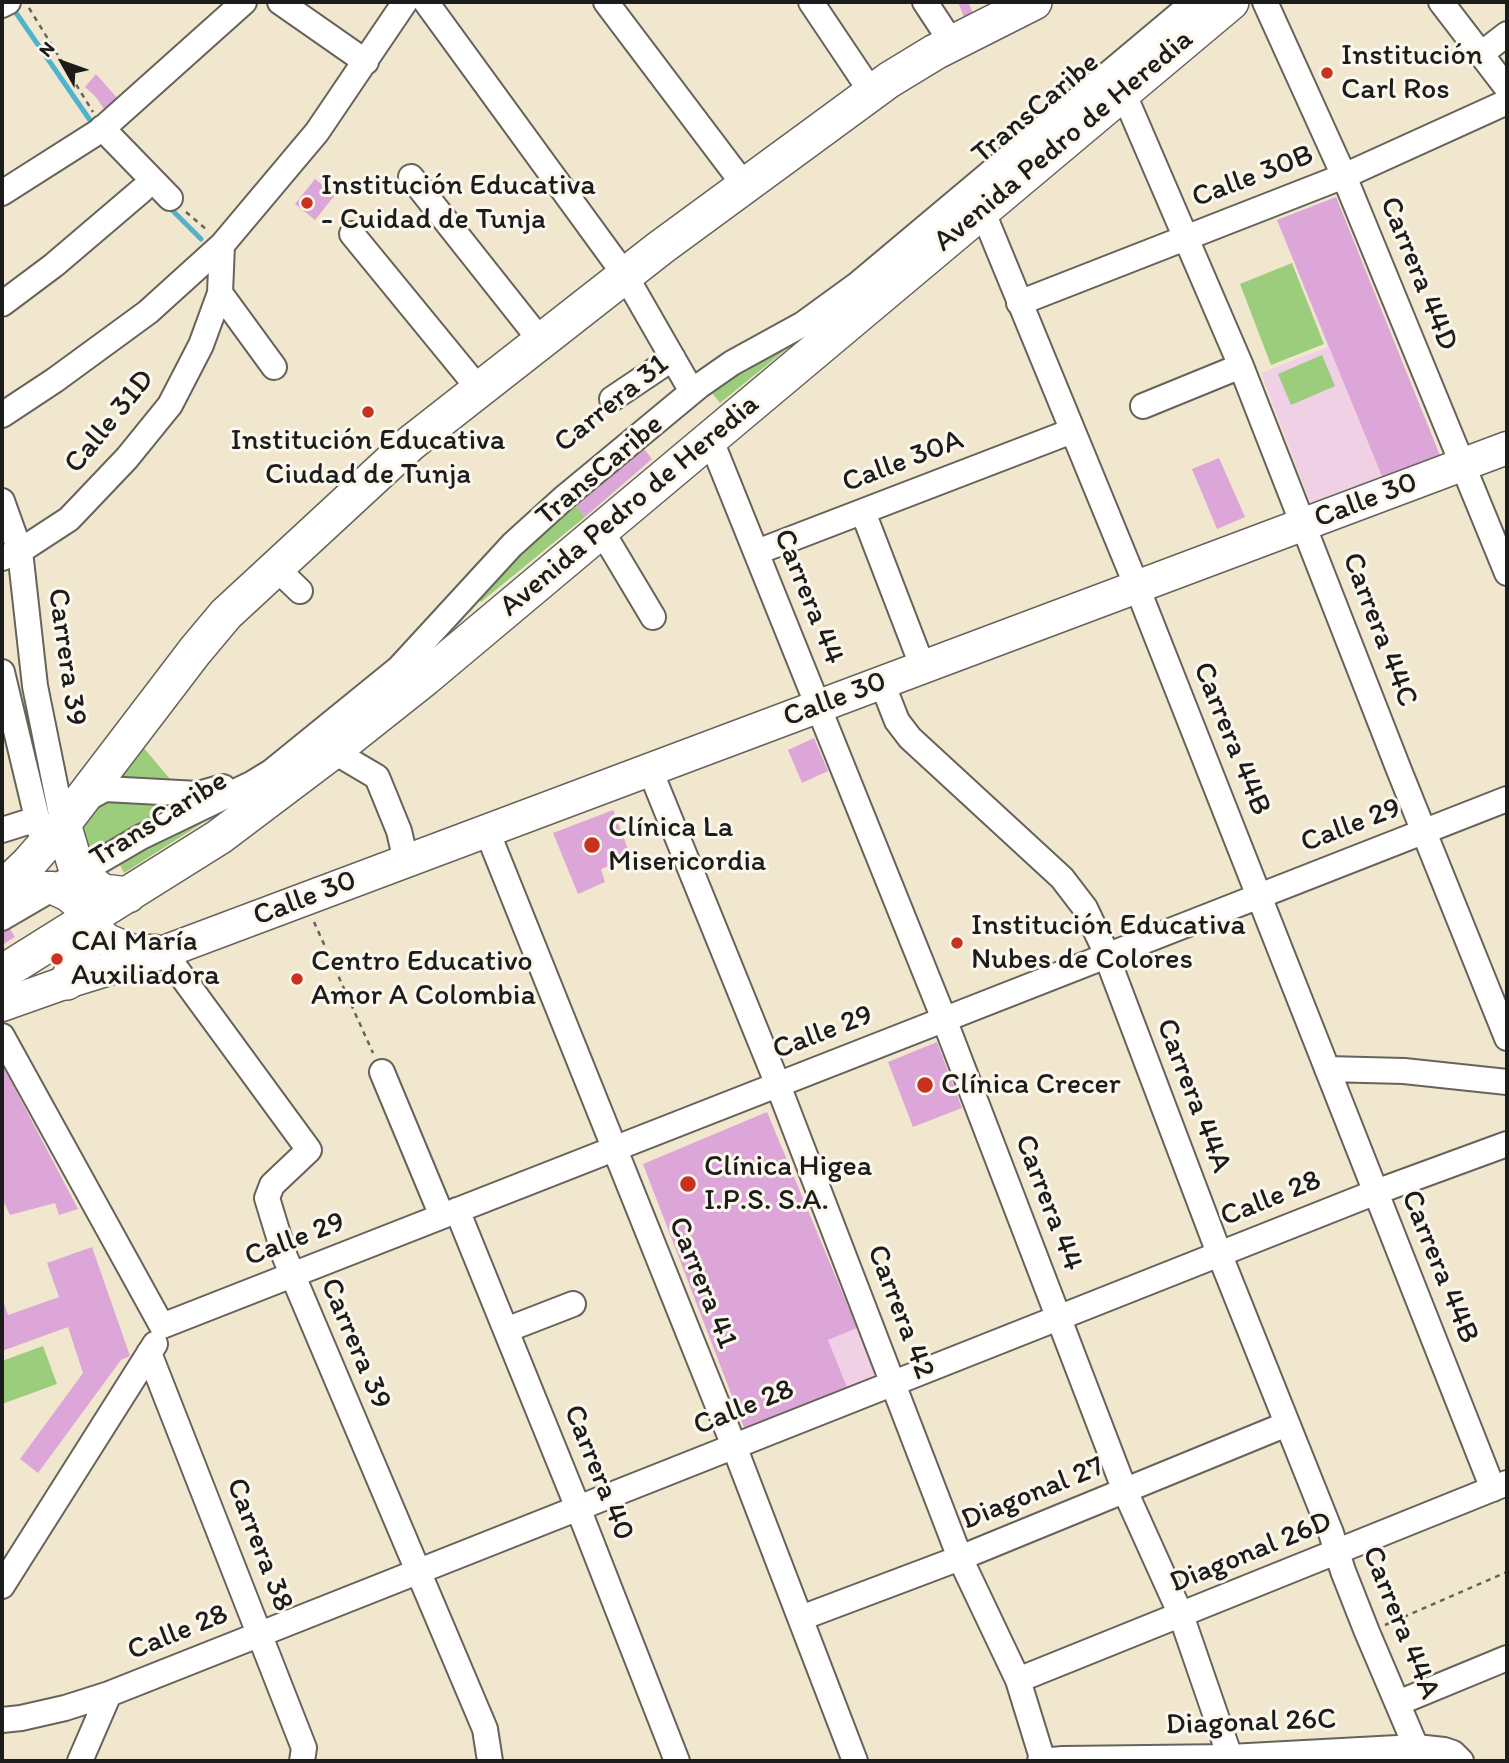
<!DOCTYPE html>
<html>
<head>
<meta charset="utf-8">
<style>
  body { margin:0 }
  #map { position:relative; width:1509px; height:1763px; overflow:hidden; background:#f1e7ce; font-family:Itim,sans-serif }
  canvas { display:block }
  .frame { position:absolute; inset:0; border:4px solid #1c1c1c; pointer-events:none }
  .north { position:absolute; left:28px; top:28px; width:70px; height:70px; -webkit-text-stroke:5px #fbf7ec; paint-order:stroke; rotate:310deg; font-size:19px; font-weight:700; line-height:28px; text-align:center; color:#1c1c1c }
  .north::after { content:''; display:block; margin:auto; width:24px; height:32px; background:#1c1c1c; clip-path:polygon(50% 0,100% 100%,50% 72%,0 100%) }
</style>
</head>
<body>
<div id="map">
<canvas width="1509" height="1763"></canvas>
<div class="frame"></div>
<div class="north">N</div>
</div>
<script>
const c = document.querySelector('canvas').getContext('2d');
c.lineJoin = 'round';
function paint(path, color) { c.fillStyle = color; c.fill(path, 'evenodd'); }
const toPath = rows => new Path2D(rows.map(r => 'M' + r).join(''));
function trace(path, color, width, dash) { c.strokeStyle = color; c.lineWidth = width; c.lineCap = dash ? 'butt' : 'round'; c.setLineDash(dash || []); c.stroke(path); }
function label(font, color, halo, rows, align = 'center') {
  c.font = font + ' Itim,sans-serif'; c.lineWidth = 6; c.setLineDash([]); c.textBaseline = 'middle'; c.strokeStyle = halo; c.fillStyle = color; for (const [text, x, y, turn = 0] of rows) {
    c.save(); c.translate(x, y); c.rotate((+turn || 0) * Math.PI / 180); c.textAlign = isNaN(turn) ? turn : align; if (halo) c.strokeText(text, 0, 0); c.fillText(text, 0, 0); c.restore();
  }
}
paint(toPath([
  [1336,197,1441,458,1313,510,1261,373,1328,347,1277,220],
  [857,1328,876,1375,847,1387,828,1340]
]), '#f0d0e4');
paint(toPath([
  [1292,263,1324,344,1271,365,1240,284],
  [815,326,720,403,708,388],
  [1322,355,1335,386,1291,405,1278,374],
  [574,503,585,517,481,602,476,595],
  [137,740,176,786,108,782],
  [98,800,183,802,86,854,78,830],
  [223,810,124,873,117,859],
  [43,1346,57,1384,2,1404,2,1361]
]), '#9bcd7d');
trace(toPath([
  [12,7,94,126],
  [167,205,201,239]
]), '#4fb3ce', 5);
paint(toPath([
  [958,2,968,2,973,13,964,17],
  [96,74,119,100,104,109,96,97,85,87],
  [315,179,335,195,315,220,295,204],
  [1336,197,1441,458,1384,481,1277,220],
  [641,445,652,459,585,517,574,503],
  [1219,458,1245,517,1217,529,1192,469],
  [814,738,828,771,802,783,788,750],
  [613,810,631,857,601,869,605,882,578,894,553,833],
  [7,924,15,937,2,945,2,927],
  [937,1042,962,1108,913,1127,888,1062],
  [2,1064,78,1209,59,1215,55,1203,10,1215,2,1198],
  [767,1112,857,1328,828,1340,847,1387,745,1430,643,1164],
  [92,1247,130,1356,121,1360,38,1473,20,1459,83,1373,68,1327,2,1351,2,1298,8,1315,59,1297,47,1263]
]), '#dda6d8');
const minor = toPath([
  [280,2,366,62],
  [426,2,625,275,687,383],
  [606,2,745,186],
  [811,2,872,93],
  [925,2,952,43],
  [1265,2,1344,176,1507,573],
  [1441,2,1507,88],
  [2,5,8,2],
  [1481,54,1507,34],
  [1123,92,1241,366,1399,770,1507,1038],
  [102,128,170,198],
  [411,177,541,341],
  [2,193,101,130,244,2],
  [982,210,1137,587,1493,1489],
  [352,234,479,389],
  [220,293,274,367],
  [1019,303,1344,176,1507,102],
  [2,304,54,265,142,190],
  [612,399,673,358],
  [1143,406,1241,366],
  [2,415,55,380,148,312,222,245,317,132,405,2],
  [710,438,944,1019,1125,1491,1181,1615,1230,1757],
  [2,501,20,551,35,686,63,824],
  [863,512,923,668],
  [601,530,653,617],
  [757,552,1072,431],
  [2,558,20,551,69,519,127,458,170,405,201,345,220,293,222,245],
  [275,567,300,591],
  [2,672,44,847],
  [882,683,897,721,910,738,1062,878,1085,908,1102,944,1219,1253,1331,1533,1343,1571,1367,1632,1416,1747],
  [333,751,377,777,399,831,406,861],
  [650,770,778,1085,960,1558,1018,1680,1043,1761],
  [81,802,105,789,198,794,223,787],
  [2,830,37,819],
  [487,831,734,1446,855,1761],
  [2,918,141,837,253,783,271,772,399,668,512,545,565,497,699,386,732,363,803,324,858,284,1194,2],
  [164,952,309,1150,272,1185,267,1198,285,1257,485,1729,490,1761],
  [2,1036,162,1326],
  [1327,1069,1404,1071,1507,1082],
  [382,1072,442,1216],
  [457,1210,578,1508,677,1761],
  [162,1326,1507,799],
  [506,1330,573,1304],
  [149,1353,304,1748,302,1761],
  [2,1586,155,1344],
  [801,1618,960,1558,1287,1424],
  [1018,1680,1507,1483],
  [1398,1703,1507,1658],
  [2,1720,21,1718,65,1708,109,1694,1376,1192,1507,1144],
  [80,1761,109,1694],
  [1040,1761,1063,1759,1230,1757,1416,1747,1444,1750,1453,1753,1461,1761]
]);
const major = toPath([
  [2,895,23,888,53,888,68,895,81,906,96,930,107,940,133,951,155,951],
  [2,1005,67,982,164,952,1507,448]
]);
const highway = toPath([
  [63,824,75,864,84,878,103,892,128,895],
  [2,889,29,863,63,824,195,651,226,614,411,443,660,248,889,80,935,52,1034,2],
  [2,973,219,837,333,751,425,678,1231,2],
  [67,982,85,946,88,919]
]);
trace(minor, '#67635a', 28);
trace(major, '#67635a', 35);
trace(highway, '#67635a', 38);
trace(toPath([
  [29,8,93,112],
  [186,212,207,230],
  [314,922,373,1053],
  [1385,1625,1507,1572]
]), '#67635a', 2.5, [5, 5]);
trace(minor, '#fff', 24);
trace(major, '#fff', 32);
trace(highway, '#fff', 35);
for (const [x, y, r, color] of [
  [1327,73,7,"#c8321e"],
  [307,203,7,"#c8321e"],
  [368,412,7,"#c8321e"],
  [592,845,9,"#c8321e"],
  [957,943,7,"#c8321e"],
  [57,959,7,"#c8321e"],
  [297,979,7,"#c8321e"],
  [925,1085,9,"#c8321e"],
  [688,1184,9,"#c8321e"]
]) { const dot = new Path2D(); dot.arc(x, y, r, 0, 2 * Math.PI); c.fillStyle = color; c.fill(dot); trace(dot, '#fbf7ec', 2.5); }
label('30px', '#1c1c1c', '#fbf7ec', [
  ["Institución",1341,56],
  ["Carl Ros",1341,90],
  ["Institución Educativa",321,186],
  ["- Cuidad de Tunja",321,220],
  ["Institución Educativa",368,441,"center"],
  ["Ciudad de Tunja",368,475,"center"],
  ["Clínica La",608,828],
  ["Misericordia",608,862],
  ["Institución Educativa",971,926],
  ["Nubes de Colores",971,960],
  ["CAI María",71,942],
  ["Auxiliadora",71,976],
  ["Centro Educativo",311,962],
  ["Amor A Colombia",311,996],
  ["Clínica Crecer",941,1085],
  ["Clínica Higea",704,1167],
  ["I.P.S. S.A.",704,1201]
], 'left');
label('30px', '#1c1c1c', '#fbf7ec', [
  ["TransCaribe",1036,109,-40],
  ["Avenida Pedro de Heredia",1064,141,-40],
  ["Calle 30B",1253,177,-21],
  ["Carrera 44D",1418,274,68],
  ["Carrera 31",612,404,-39],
  ["Calle 31D",110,422,-51],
  ["Calle 30A",903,462,-21],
  ["TransCaribe",600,471,-40],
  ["Calle 30",1366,501,-21],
  ["Avenida Pedro de Heredia",630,506,-40],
  ["Carrera 44",808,597,68],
  ["Carrera 44C",1379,630,69],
  ["Carrera 39",66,657,82],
  ["Calle 30",835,700,-21],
  ["Carrera 44B",1231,739,68],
  ["TransCaribe",159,820,-32],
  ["Calle 29",1351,826,-21],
  ["Calle 30",305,899,-21],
  ["Calle 29",823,1033,-21],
  ["Carrera 44A",1193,1096,69],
  ["Calle 28",1271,1199,-22],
  ["Carrera 44",1048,1203,69],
  ["Calle 29",295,1240,-21],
  ["Carrera 44B",1439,1267,68],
  ["Carrera 41",702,1283,68],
  ["Carrera 42",900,1312,69],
  ["Carrera 39",355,1344,67],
  ["Calle 28",744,1408,-22],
  ["Carrera 40",598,1473,68],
  ["Diagonal 27",1033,1494,-22],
  ["Carrera 38",259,1545,69],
  ["Diagonal 26D",1251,1553,-22],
  ["Carrera 44A",1400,1623,68],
  ["Calle 28",178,1633,-22],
  ["Diagonal 26C",1251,1723,-2]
]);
</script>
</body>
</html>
